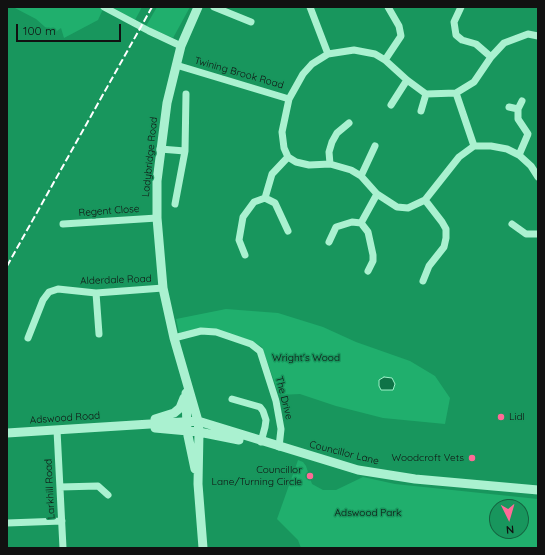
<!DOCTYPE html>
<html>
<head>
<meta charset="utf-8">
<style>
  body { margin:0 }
  #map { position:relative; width:545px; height:555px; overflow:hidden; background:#18965d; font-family:Quicksand,sans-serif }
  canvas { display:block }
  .frame { position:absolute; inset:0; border:8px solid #111; pointer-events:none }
  .north { position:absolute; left:489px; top:499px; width:40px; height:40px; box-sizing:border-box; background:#18965d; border:1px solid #15613f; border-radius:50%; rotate:175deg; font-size:11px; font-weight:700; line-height:16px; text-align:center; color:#111 }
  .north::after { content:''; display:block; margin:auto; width:14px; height:18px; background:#ff6a97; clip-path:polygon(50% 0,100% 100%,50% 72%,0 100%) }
  .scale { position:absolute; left:16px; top:24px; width:105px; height:18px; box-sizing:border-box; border:2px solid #111; border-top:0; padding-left:5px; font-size:12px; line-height:14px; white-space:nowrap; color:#111; -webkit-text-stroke:3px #18965d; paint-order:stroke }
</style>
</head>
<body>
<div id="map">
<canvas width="545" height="555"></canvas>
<div class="frame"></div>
<div class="north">N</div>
<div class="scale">100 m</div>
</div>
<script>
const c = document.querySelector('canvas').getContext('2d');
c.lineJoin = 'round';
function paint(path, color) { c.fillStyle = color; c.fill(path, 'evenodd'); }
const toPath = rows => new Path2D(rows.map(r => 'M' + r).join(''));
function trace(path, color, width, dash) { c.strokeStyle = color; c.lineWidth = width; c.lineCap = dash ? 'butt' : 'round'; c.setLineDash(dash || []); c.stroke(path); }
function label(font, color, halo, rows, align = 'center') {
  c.font = font + ' Quicksand,sans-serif'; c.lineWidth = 3; c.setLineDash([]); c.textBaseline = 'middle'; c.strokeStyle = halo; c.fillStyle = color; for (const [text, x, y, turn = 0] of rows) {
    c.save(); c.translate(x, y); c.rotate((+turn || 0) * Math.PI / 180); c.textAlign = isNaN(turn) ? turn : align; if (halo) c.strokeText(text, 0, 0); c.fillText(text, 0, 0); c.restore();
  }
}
paint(toPath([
  [13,7,104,7,98,20,64,38,61,28,53,34,36,19],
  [112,7,142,7,135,20],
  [157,7,190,7,173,38,146,26],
  [226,309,278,313,323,327,356,342,410,361,435,376,450,398,445,424,383,418,336,406,300,394,279,395,262,347,252,341,215,329,199,328,179,333,176,319],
  [298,460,303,462,306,466,312,484,323,490,336,490,363,477,395,484,538,499,538,548,301,548,298,540,277,519],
  [497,507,521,507,521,531,497,531]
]), '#20af6d');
const water = toPath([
  [384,377,392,378,395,384,393,390,381,390,379,386,379,380,384,377]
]);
paint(water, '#0f7347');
trace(water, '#9df3c9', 1);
trace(toPath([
  [104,7,149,31,181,46],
  [214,7,251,22],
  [310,7,328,54],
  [461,7,454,22,456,35,462,40,476,44,491,57],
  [385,60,401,36,399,26,388,7],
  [176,65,289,99,303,74,312,64,328,54,354,50,375,54,385,60,407,80,426,94,456,93,474,82,491,57,504,43,528,34,538,36],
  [456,93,474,146],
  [289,99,282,132,284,148,288,157,296,162,309,165,330,164,351,170,361,176,377,194,397,207,408,208,425,200,459,157,474,146,491,146,507,149,519,155,531,166,538,177],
  [391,105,407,80],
  [509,107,518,109],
  [421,111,426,94],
  [160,149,185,151,175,204],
  [185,151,186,94],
  [519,155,528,134,518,119,518,109,522,101],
  [330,164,329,152,332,142,337,133,349,123],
  [361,176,375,146],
  [265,198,275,203,288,231],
  [63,224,157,218],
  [512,224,526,234,538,234],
  [329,242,336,227,352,222,361,223],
  [245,255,239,240,243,217,254,202,265,198,272,174,288,157],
  [368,271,373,261,373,255,368,232,361,223,377,194],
  [423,281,429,266,444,247,446,238,446,229,442,222,425,200],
  [96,293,99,334],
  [28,338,43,300,49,292,58,289,96,293,163,288],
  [174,338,201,331,216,332,251,344,260,351,276,401,281,429,279,447],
  [232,399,260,407,263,411,266,420,265,427,261,442],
  [57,430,63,548],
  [60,487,98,486,108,495],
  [7,523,62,521]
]), '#aaf1d0', 7);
trace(toPath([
  [198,7,181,46,167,103,157,181,157,218,163,288,174,338,198,421,199,432,198,484,203,548],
  [186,393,187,431,195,469],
  [155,419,174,413,180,408,184,398],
  [155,428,199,432,239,440],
  [7,433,198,421,358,470,415,479,538,490]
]), '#aaf1d0', 9);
trace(toPath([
  [7,266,152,7]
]), '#fff', 2, [7, 3]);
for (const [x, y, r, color] of [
  [501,417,4,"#ff6a97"],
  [472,458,4,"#ff6a97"],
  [310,476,4,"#ff6a97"]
]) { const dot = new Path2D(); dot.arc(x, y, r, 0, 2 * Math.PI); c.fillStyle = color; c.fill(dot); trace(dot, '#18965d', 1.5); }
label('10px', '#111', '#18965d', [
  ["Twining Brook Road",239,73,16],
  ["Ladybridge Road",150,157,-84],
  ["Regent Close",109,211,-4],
  ["Alderdale Road",116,280,-2],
  ["The Drive",284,398,76],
  ["Adswood Road",65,418,-4],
  ["Councillor Lane",344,453,14],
  ["Larkhill Road",50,489,-93]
]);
label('10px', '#111', '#18965d', [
  ["Wright's Wood",306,358],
  ["Adswood Park",368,513]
]);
label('10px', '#111', '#18965d', [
  ["Lidl",509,417,"left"],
  ["Woodcroft Vets",464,458],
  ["Councillor",302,470],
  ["Lane/Turning Circle",302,482]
], 'right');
</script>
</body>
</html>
